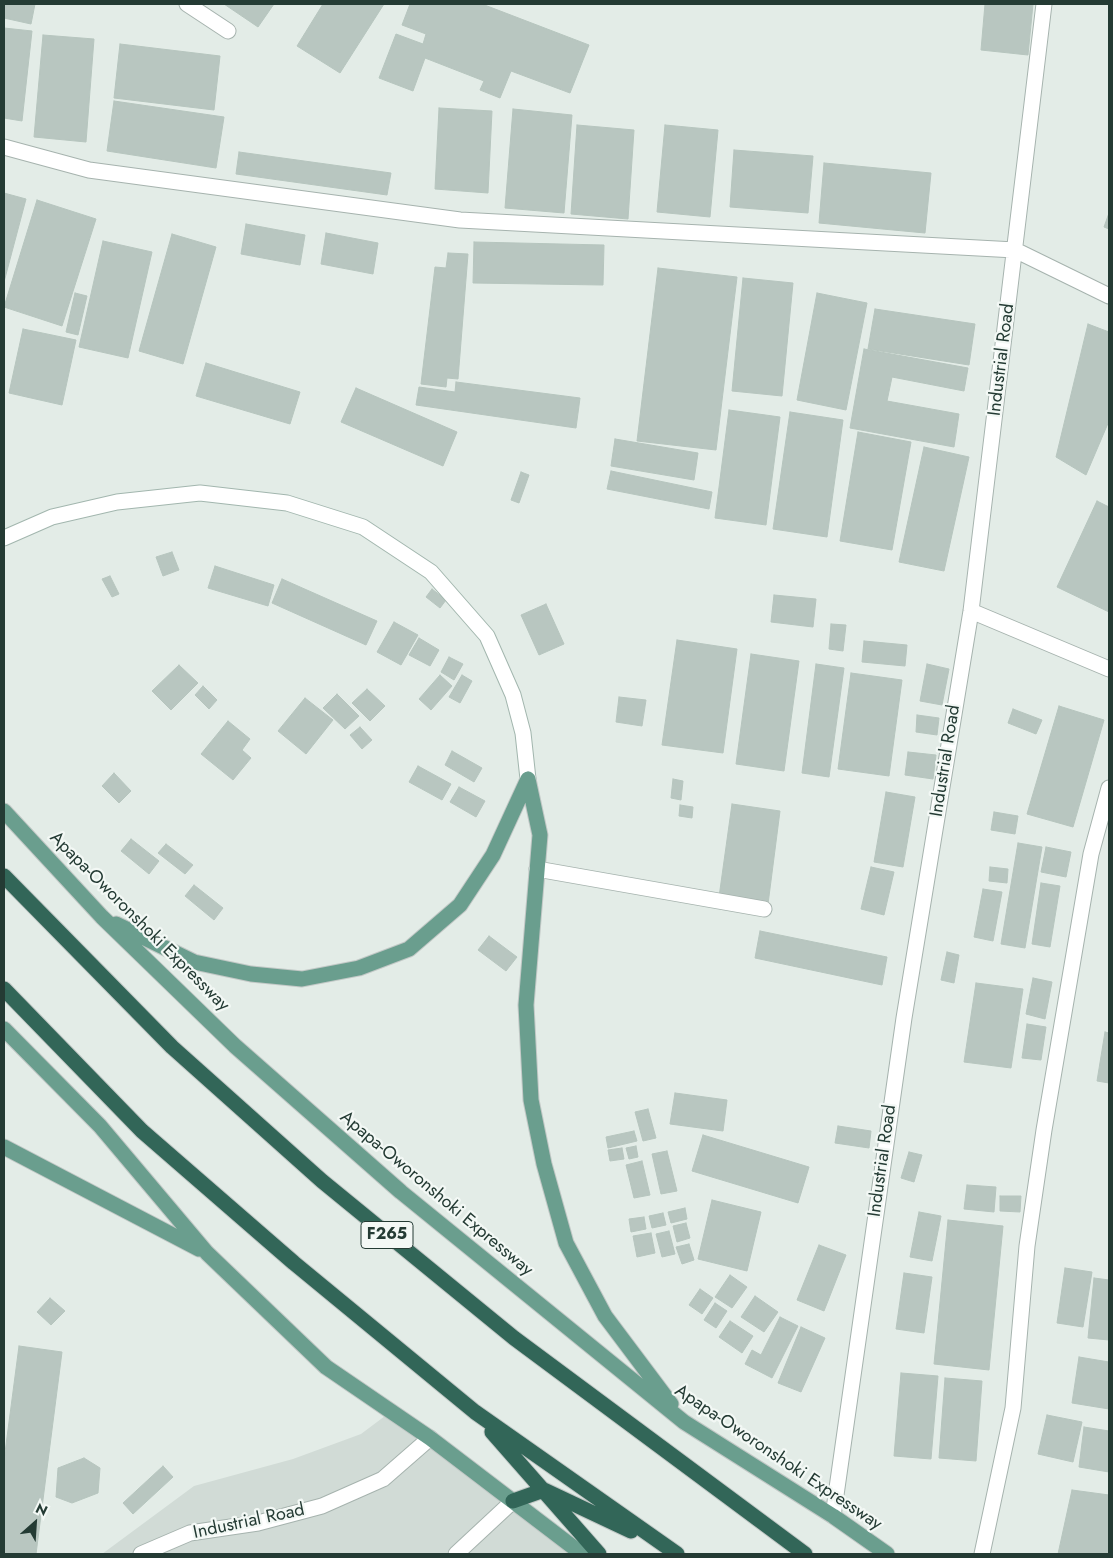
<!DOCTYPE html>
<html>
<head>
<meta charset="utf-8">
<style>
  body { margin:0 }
  #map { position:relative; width:1113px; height:1558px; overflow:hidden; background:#e3ece7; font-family:Jost,sans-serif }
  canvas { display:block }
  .frame { position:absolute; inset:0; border:5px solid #243b34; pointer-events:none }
  .north { position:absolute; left:10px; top:1498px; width:50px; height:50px; -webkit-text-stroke:4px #f3f8f5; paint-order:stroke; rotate:26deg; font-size:14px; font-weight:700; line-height:20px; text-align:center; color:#243b34 }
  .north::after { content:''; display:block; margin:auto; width:18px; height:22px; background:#243b34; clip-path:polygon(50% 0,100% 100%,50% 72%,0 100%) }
</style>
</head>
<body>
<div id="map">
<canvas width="1113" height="1558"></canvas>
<div class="frame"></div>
<div class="north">N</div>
</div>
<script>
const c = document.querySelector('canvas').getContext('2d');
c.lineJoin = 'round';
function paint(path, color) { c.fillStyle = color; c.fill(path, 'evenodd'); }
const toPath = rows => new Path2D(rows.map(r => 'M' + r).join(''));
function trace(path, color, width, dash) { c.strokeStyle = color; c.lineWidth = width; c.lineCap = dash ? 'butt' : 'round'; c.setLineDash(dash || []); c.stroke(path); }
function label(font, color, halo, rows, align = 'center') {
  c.font = font + ' Jost,sans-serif'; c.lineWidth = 4.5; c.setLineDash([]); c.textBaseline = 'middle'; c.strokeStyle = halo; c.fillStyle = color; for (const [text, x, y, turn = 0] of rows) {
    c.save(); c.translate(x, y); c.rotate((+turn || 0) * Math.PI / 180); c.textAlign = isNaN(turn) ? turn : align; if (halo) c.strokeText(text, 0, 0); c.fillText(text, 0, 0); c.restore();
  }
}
paint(toPath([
  [397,1407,581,1554,102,1554,194,1486,293,1459,361,1434]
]), '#d1dbd6');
const building = toPath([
  [4,4,35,4,31,24,4,18,4,4],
  [224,4,274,4,258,27,224,4],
  [323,4,384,4,340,73,297,46,323,4],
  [410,4,482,4,589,45,570,93,511,71,500,98,480,90,484,81,425,58,413,91,379,78,396,34,423,44,426,34,402,25,410,4],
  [985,4,1033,4,1028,55,981,50,985,4],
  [4,28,32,31,22,121,4,118,4,28],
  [43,35,94,39,86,142,34,137,43,35],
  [120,44,220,56,214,110,114,98,120,44],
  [114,101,224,117,216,168,107,151,114,101],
  [439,108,492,111,488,193,435,189,439,108],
  [513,109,572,115,564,213,505,208,513,109],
  [577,125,634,130,628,219,571,214,577,125],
  [665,125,718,130,710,217,657,212,665,125],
  [734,150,813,156,808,213,730,207,734,150],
  [239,152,391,173,387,195,236,174,239,152],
  [824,163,931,173,925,233,819,223,824,163],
  [4,193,26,199,4,282,4,193],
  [37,200,96,219,62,326,4,307,37,200],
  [1109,213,1109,229,1104,227,1109,213],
  [246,224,305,235,300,265,241,254,246,224],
  [326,233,378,243,373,274,321,264,326,233],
  [172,234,216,247,183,364,139,351,172,234],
  [103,241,152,252,128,358,79,347,103,241],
  [474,242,604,245,603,285,473,283,474,242],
  [448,253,468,254,458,379,447,378,446,387,421,384,435,267,446,268,448,253],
  [658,268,737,277,716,450,637,441,658,268],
  [743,278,793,283,782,396,732,391,743,278],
  [75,293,87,296,78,335,66,332,75,293],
  [817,293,867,303,846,410,797,400,817,293],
  [875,309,975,324,969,365,868,349,875,309],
  [1088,324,1109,332,1109,421,1086,475,1056,457,1088,324],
  [23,329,76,340,62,405,9,393,23,329],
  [864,349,968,368,964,391,892,377,887,401,959,414,954,447,850,428,864,349],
  [206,363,300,392,290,424,196,396,206,363],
  [456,382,580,398,576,428,416,405,419,387,455,392,456,382],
  [356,388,457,432,443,466,341,422,356,388],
  [729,410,780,417,766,525,715,518,729,410],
  [790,412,843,420,827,537,773,529,790,412],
  [858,432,911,442,892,550,840,541,858,432],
  [615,439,698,453,694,480,611,466,615,439],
  [924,447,969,457,944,571,899,562,924,447],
  [611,471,712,492,709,509,607,489,611,471],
  [521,472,529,475,519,503,511,500,521,472],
  [1097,501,1109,507,1109,612,1057,587,1097,501],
  [172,552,179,570,163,576,156,557,172,552],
  [215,566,274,585,268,606,208,588,215,566],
  [110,576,119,594,112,597,102,579,110,576],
  [282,579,377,621,366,645,272,603,282,579],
  [432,589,446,600,440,608,426,597,432,589],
  [774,595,816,599,813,627,771,622,774,595],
  [546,604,564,644,539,655,521,615,546,604],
  [394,622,418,635,401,665,377,652,394,622],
  [831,624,846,625,843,651,829,649,831,624],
  [419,638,439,650,430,666,409,655,419,638],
  [677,640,737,649,723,753,662,745,677,640],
  [864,641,907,645,905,666,862,662,864,641],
  [751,654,799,661,784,771,736,764,751,654],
  [449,657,463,664,454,680,441,672,449,657],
  [816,664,844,668,829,777,802,773,816,664],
  [927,664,949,669,942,705,920,701,927,664],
  [179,665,198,683,171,710,152,691,179,665],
  [851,673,902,680,889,776,838,769,851,673],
  [440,675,452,686,431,710,419,699,440,675],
  [462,675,472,681,460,703,449,697,462,675],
  [203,686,217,700,209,709,195,695,203,686],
  [367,689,385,706,370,721,352,703,367,689],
  [337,694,359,716,345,729,323,708,337,694],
  [619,697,646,700,642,726,616,722,619,697],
  [305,698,333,720,306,754,278,731,305,698],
  [1059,706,1104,720,1073,827,1027,814,1059,706],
  [1013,709,1042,720,1036,734,1008,723,1013,709],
  [917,715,939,718,937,735,916,732,917,715],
  [228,721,250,739,242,750,251,758,233,780,201,754,228,721],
  [360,727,372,740,362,749,350,735,360,727],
  [452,751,482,768,474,782,445,765,452,751],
  [908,752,936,755,933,779,905,775,908,752],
  [418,766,451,784,442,800,409,782,418,766],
  [114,773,131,791,119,803,102,786,114,773],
  [673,779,683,781,681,800,671,798,673,779],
  [459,787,485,801,476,817,450,802,459,787],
  [886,792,915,797,903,867,874,862,886,792],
  [732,804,780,811,768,904,719,897,732,804],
  [680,805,693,807,692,818,679,816,680,805],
  [994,812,1018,816,1015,834,991,830,994,812],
  [131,839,159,861,149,874,121,851,131,839],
  [1018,843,1042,847,1025,948,1001,944,1018,843],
  [166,844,193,865,185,874,158,853,166,844],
  [1046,847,1071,852,1066,877,1041,872,1046,847],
  [871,867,894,872,884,915,861,909,871,867],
  [990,867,1008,869,1007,883,989,881,990,867],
  [1041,883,1060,886,1050,947,1032,944,1041,883],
  [194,885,223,908,214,920,185,896,194,885],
  [983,889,1002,892,993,941,974,937,983,889],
  [760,931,887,957,882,985,755,958,760,931],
  [489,936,517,957,506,971,478,950,489,936],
  [947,952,959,955,954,983,941,980,947,952],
  [1033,978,1052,982,1045,1019,1026,1014,1033,978],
  [976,983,1023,989,1011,1068,964,1062,976,983],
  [1027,1024,1046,1027,1041,1060,1022,1058,1027,1024],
  [1105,1032,1109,1033,1109,1083,1097,1081,1105,1032],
  [675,1093,727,1100,723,1131,670,1124,675,1093],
  [648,1109,656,1138,643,1141,635,1112,648,1109],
  [838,1126,871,1131,869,1148,835,1143,838,1126],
  [634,1131,637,1141,608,1148,606,1137,634,1131],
  [703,1135,809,1167,798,1203,692,1171,703,1135],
  [636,1146,638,1157,629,1159,626,1148,636,1146],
  [622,1148,624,1159,610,1161,608,1150,622,1148],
  [667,1151,677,1191,661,1194,652,1154,667,1151],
  [909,1152,922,1155,914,1182,901,1178,909,1152],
  [642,1161,650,1195,634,1198,626,1165,642,1161],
  [967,1185,996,1187,994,1212,964,1209,967,1185],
  [1000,1196,1021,1196,1020,1212,1000,1211,1000,1196],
  [712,1200,761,1212,747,1271,698,1259,712,1200],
  [685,1208,687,1219,671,1223,668,1212,685,1208],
  [919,1212,941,1216,932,1261,910,1257,919,1212],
  [663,1213,666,1225,652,1228,649,1216,663,1213],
  [644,1217,646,1229,631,1232,629,1219,644,1217],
  [948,1220,1003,1226,989,1370,934,1364,948,1220],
  [686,1223,690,1238,677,1242,673,1226,686,1223],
  [669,1231,675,1254,662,1257,656,1234,669,1231],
  [651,1233,655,1253,637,1257,633,1236,651,1233],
  [689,1244,694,1260,682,1264,676,1247,689,1244],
  [819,1245,846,1255,824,1311,797,1300,819,1245],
  [1065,1268,1092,1272,1083,1327,1057,1323,1065,1268],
  [904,1273,932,1277,924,1333,896,1329,904,1273],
  [730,1275,747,1287,732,1308,715,1297,730,1275],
  [1094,1278,1109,1280,1109,1340,1088,1338,1094,1278],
  [700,1289,713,1298,702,1314,689,1305,700,1289],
  [755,1296,778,1312,764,1332,741,1317,755,1296],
  [50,1298,65,1311,51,1325,37,1312,50,1298],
  [715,1303,727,1311,716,1328,704,1320,715,1303],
  [780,1317,798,1326,772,1378,745,1364,752,1350,761,1355,780,1317],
  [730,1321,753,1336,742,1353,719,1337,730,1321],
  [801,1327,825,1338,801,1392,778,1383,801,1327],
  [19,1346,62,1352,36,1554,4,1554,4,1460,19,1346],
  [1079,1357,1109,1362,1109,1409,1072,1403,1079,1357],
  [901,1373,938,1376,931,1459,894,1456,901,1373],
  [945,1378,982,1381,976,1461,939,1458,945,1378],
  [1047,1415,1082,1422,1073,1462,1038,1454,1047,1415],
  [1084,1427,1109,1431,1109,1472,1079,1467,1084,1427],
  [84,1458,100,1468,98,1493,72,1503,56,1497,58,1468,84,1458],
  [163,1466,173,1477,133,1514,123,1503,163,1466],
  [1072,1490,1109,1495,1109,1554,1058,1554,1072,1490]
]);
paint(building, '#b8c6c0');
trace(building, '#b6c5be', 1);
const lane = toPath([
  [537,869,764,909],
  [141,1554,190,1533,258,1523,322,1506,383,1479,430,1438],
  [456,1554,513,1501]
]);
const street = toPath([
  [187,4,228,31],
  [4,147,89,170,460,220,1015,250,1109,296],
  [971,611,1109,669],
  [833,1516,904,1018,971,611,1044,4],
  [982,1554,1013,1408,1027,1246,1044,1130,1091,854,1109,788]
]);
const secondary = toPath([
  [4,538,52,517,117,502,200,493,287,503,363,527,431,572,487,636,513,695,523,733,528,779]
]);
const primary = toPath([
  [528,779,540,835,526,1005,531,1100,544,1164,566,1243,605,1316,671,1404],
  [4,811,102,917,235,1046,401,1192,684,1422,833,1516,887,1554],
  [116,924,194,962,251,974,302,979,359,968,409,949,460,905,493,855,528,779],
  [4,1029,100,1126,207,1253,326,1367,430,1438,582,1554],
  [4,1147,199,1249]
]);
const highway = toPath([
  [4,876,172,1047,322,1181,514,1338,805,1554],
  [4,989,142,1131,294,1263,475,1412,677,1554],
  [492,1432,599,1554],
  [513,1501,544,1490,631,1531]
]);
trace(lane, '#a6b3ae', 17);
trace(street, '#a6b3ae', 17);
trace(secondary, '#a2b6ae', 17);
trace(primary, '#c2c8c6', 17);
trace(highway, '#c2c8c6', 17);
trace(lane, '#fff', 15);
trace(street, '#fff', 15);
trace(secondary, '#fff', 15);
trace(primary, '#6a9e8e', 15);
trace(highway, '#326658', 15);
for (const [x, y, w] of [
  [387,1235,52]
]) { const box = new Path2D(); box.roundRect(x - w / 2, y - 13.5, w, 27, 4); c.fillStyle = '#f3f8f5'; c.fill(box); trace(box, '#243b34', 1); }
label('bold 16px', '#243b34', null, [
  ["F265",387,1235]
]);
label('18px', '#243b34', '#f3f8f5', [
  ["Industrial Road",1002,360,-83],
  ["Industrial Road",946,761,-81],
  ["Apapa-Oworonshoki Expressway",139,922,45],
  ["Industrial Road",883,1161,-82],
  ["Apapa-Oworonshoki Expressway",436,1194,40],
  ["Apapa-Oworonshoki Expressway",778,1458,34],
  ["Industrial Road",249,1522,-12]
]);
</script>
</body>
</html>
